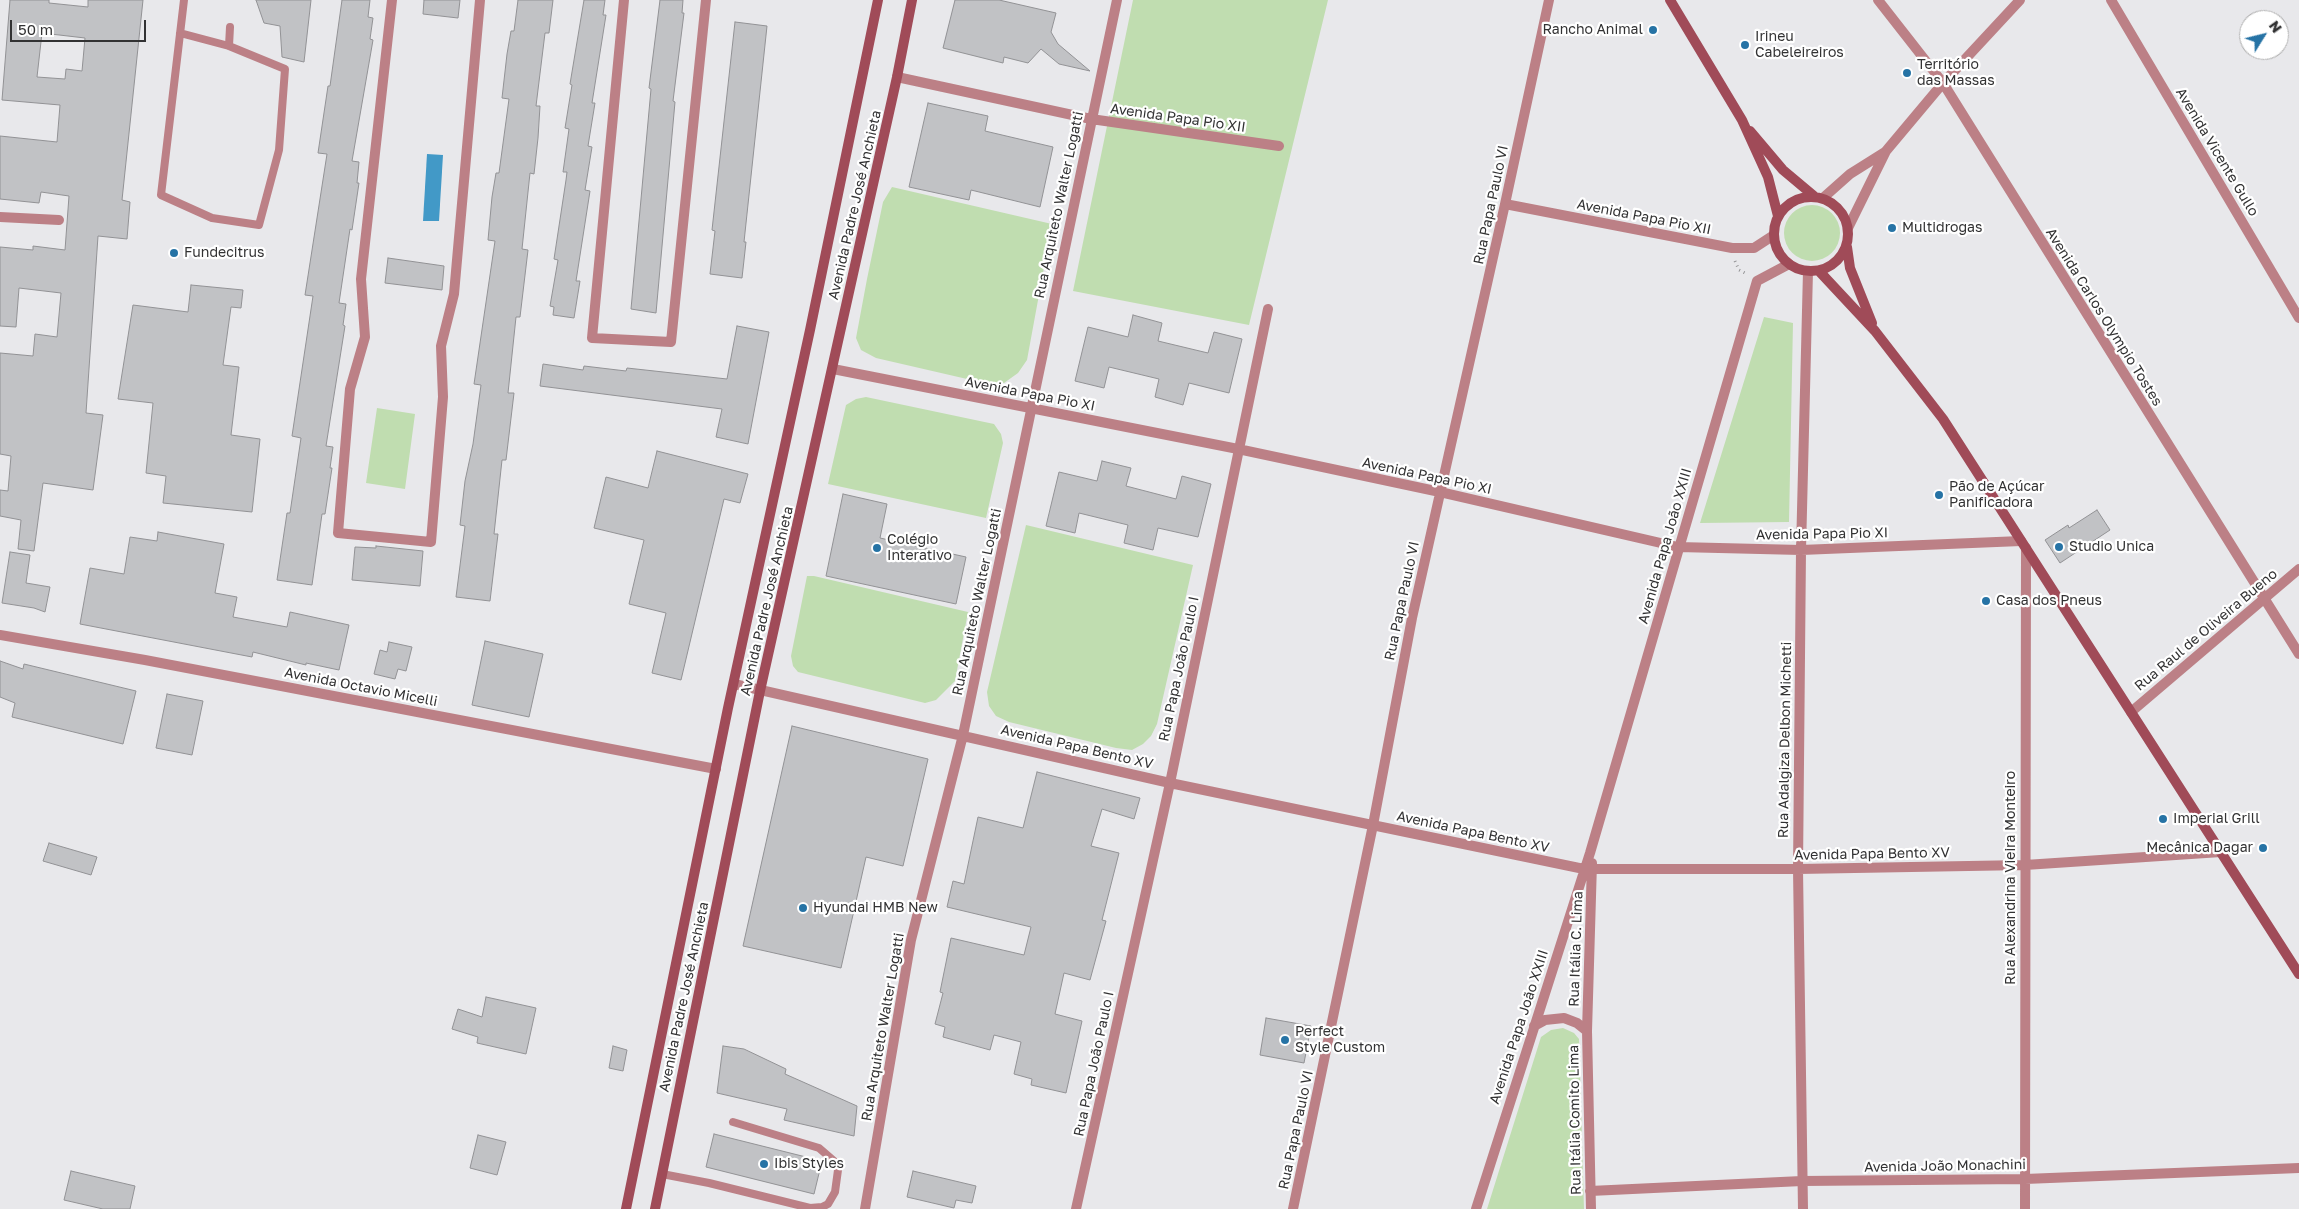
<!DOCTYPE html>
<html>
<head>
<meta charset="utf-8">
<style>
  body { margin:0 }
  #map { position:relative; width:2299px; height:1209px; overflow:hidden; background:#e8e8eb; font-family:"Golos Text",sans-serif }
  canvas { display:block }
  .north { position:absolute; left:2239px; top:10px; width:50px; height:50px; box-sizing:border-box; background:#fff; border:1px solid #adadad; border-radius:50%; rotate:54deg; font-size:14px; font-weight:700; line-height:20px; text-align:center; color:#323233 }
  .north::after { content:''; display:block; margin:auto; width:18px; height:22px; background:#2673a5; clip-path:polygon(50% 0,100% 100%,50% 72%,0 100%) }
  .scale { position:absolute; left:10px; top:20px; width:136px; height:22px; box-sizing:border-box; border:2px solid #323233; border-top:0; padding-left:6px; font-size:15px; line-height:18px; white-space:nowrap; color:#323233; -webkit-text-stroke:4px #fff; paint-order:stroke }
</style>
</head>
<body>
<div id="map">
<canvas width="2299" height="1209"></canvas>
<div class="north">N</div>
<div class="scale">50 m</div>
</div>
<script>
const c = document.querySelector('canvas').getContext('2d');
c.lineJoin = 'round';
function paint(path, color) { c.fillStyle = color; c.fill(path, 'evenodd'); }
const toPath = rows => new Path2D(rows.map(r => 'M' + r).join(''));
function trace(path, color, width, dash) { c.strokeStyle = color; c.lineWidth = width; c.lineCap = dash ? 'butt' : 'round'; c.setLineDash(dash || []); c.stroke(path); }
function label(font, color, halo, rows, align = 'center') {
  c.font = font + ' "Golos Text",sans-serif'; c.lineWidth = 4.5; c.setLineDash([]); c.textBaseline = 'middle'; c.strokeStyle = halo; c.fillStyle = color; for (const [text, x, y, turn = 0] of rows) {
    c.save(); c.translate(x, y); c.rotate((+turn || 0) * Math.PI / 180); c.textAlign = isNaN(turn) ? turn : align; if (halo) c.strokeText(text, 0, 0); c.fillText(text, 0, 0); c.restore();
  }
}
paint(toPath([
  [1133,0,1328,0,1249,325,1073,291],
  [892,187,1052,224,1027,360,1018,373,1004,383,980,382,876,358,861,350,856,338,867,279,883,202],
  '1784 233a28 28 0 1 1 56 0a28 28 0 1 1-56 0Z',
  [1764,317,1793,323,1789,522,1700,523],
  [866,397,994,424,1001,434,1003,443,986,518,828,484,846,405,856,399],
  [377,408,415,414,405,489,366,483],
  [1026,525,1193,565,1157,724,1151,736,1143,744,1132,750,1116,748,1009,722,996,716,989,706,987,692],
  [807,576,814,576,968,612,955,681,936,700,925,703,798,672,793,666,791,656],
  [1563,1028,1574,1033,1579,1039,1584,1209,1487,1209,1541,1037,1551,1030]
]), '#c0ddb0');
paint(toPath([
  [427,154,443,155,439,221,423,221]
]), '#4299c7');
const building = toPath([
  [10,0,49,0,49,3,88,7,88,0,143,0,122,200,130,202,127,239,98,236,86,413,103,415,93,490,43,483,34,551,18,549,21,520,0,516,0,490,8,491,11,456,0,454,0,353,33,356,35,334,57,337,61,293,19,288,16,327,0,326,0,247,33,250,33,246,65,250,69,196,41,192,39,203,0,199,0,136,57,142,60,105,2,100,10,0],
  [42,33,85,38,82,71,66,69,65,79,37,77,42,33],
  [256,0,311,0,304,62,282,57,280,26,264,23,256,0],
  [342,0,370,0,368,17,373,18,370,39,373,40,352,161,359,162,357,183,359,183,352,230,350,229,339,303,346,304,343,325,345,326,326,446,333,447,330,468,332,468,325,514,322,514,312,585,277,580,287,513,290,513,301,438,292,436,313,296,305,295,327,154,318,153,328,86,330,86,342,0],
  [424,0,460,0,458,18,423,14,424,0],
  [518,0,553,0,549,33,545,33,536,106,540,106,538,138,534,174,530,173,522,249,528,250,520,317,516,317,508,393,514,393,506,460,502,460,494,534,498,534,490,601,456,597,465,526,460,525,465,481,473,444,481,385,474,384,495,241,488,240,492,197,496,173,499,173,509,99,502,98,507,54,511,31,514,31,518,0],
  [584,0,605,0,603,15,606,15,592,103,595,103,588,146,592,147,585,190,590,191,576,281,580,281,574,318,553,315,554,307,550,306,558,260,554,259,566,180,567,172,563,172,569,129,565,128,572,85,570,84,584,0],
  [660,0,683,0,682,13,684,13,673,101,675,102,656,313,631,309,651,89,649,88,660,0],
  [955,0,999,0,1056,13,1051,32,1058,44,1090,71,1059,64,1041,49,1028,63,1004,57,1003,63,943,48,955,0],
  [735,22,767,26,744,242,746,242,742,278,710,274,715,231,712,230,735,22],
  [928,103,988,116,985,131,1053,147,1040,207,971,190,969,200,909,187,928,103],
  [388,258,444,266,442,290,385,283,388,258],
  [191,285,243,290,241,308,231,307,223,365,239,367,231,435,260,439,252,512,163,503,166,476,146,473,153,403,118,399,133,305,188,312,191,285],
  [1133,315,1162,323,1158,341,1208,353,1214,332,1242,339,1229,393,1189,383,1183,405,1155,397,1159,379,1109,367,1104,388,1075,381,1088,327,1128,337,1133,315],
  [737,326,769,332,748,444,716,437,722,409,540,386,543,364,583,370,584,366,626,371,627,368,727,379,737,326],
  [657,451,748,474,740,503,724,499,681,680,652,673,666,613,629,604,644,540,594,528,606,477,648,488,657,451],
  [1102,461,1131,468,1126,486,1176,499,1182,476,1211,484,1198,537,1158,528,1153,550,1124,543,1128,525,1079,513,1075,533,1046,526,1059,472,1097,481,1102,461],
  [843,494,887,504,880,538,966,557,956,604,826,576,843,494],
  [2097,510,2110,530,2060,563,2045,540,2068,525,2069,528,2097,510],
  [158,532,224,544,215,593,237,597,233,617,287,627,290,612,349,625,339,670,306,663,306,665,253,652,252,657,80,624,90,568,124,574,130,537,157,541,158,532],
  [376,546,423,551,420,586,352,580,355,547,376,548,376,546],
  [10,552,30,555,26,583,50,587,45,612,34,608,2,603,10,552],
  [485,641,543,654,529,717,472,705,485,641],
  [389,642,412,647,406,671,398,669,395,679,374,674,380,650,387,652,389,642],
  [0,661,23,669,24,664,136,691,123,744,12,717,15,703,0,697,0,661],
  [167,694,203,701,192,755,156,748,167,694],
  [792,726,928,759,903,866,866,857,841,968,743,946,792,726],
  [1037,772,1140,798,1134,819,1102,809,1091,846,1119,853,1102,920,1106,921,1090,980,1064,973,1055,1014,1082,1021,1066,1093,1031,1085,1032,1079,1014,1074,1021,1042,994,1035,990,1050,943,1037,945,1027,935,1024,943,993,940,992,951,938,1024,955,1031,927,947,907,953,881,964,884,978,817,1023,828,1037,772],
  [49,843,97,857,91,875,43,861,49,843],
  [486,997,536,1008,526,1054,477,1043,478,1037,452,1029,458,1009,482,1017,486,997],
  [1266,1018,1311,1026,1304,1063,1260,1055,1266,1018],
  [613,1046,627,1050,623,1071,609,1068,613,1046],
  [723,1046,744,1049,786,1069,785,1074,857,1106,854,1136,784,1120,787,1109,717,1093,723,1046],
  [714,1134,822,1161,814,1194,706,1167,714,1134],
  [478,1135,506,1142,497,1175,470,1168,478,1135],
  [71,1171,135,1186,130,1209,103,1209,64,1200,71,1171],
  [913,1171,976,1186,972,1203,956,1200,954,1208,907,1197,913,1171]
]);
paint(building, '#c1c2c5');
trace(building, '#929295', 1);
trace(toPath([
  [1735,261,1739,270,1747,274]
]), '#919193', 3, [1, 4]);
trace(toPath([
  [180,33,229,46,285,69,279,150,259,225,212,218,161,195,184,0],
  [229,46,230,27],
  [662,1174,709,1183,810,1208,822,1207,828,1204,835,1192,838,1170,834,1161,819,1148,733,1122]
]), '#bc8086', 8);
trace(toPath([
  [392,0,361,279,365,337,350,389,338,533,431,542,443,397,441,346,454,294,480,0],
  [624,0,592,338,671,342,706,0],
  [1878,0,1943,83,2299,654],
  [2111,0,2299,318],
  [897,77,1091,119,1279,146],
  [1823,198,1850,174,1885,152],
  [1505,204,1732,248,1754,248,1774,235],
  [0,217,59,220],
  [1848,228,1886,151,1943,83,2020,0],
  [833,369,1238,449,1440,492,1678,547,1801,550,2021,541],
  [0,635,145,660,716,769],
  [734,684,1170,783,1584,869,1798,869,2025,865,2221,852],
  [2131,712,2299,569],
  [1534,1026,1545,1020,1564,1018,1577,1023,1587,1031],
  [1590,1191,1802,1181,2025,1179,2299,1168],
  [865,1209,911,940,963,735,1117,0],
  [1076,1209,1170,783,1268,309],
  [1293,1209,1373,825,1412,618,1505,204,1549,0],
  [1476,1209,1590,853,1757,281,1789,264],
  [1591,1209,1587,1031,1592,863],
  [1803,1209,1798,869,1801,550,1808,271],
  [2025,1209,2026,548]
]), '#bc8086', 10);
trace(toPath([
  [1670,0,1742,120,1768,177,1778,216],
  [1750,131,1783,170,1814,196],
  '1774 234a37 37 0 1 1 74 0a37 37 0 1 1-74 0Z',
  [1847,247,1850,268,1872,323],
  [1819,271,1875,331,1943,419,2299,974],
  [626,1209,728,708,810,330,878,0],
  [655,1209,760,691,897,77,912,0]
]), '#a04b58', 10);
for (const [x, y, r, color] of [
  [1653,30,5,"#2673a5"],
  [1745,45,5,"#2673a5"],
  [1907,73,5,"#2673a5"],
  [1892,228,5,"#2673a5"],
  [174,253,5,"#2673a5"],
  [1939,495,5,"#2673a5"],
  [2059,547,5,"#2673a5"],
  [877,548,5,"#2673a5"],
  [1986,601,5,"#2673a5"],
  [2163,819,5,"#2673a5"],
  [2263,848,5,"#2673a5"],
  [803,908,5,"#2673a5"],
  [1285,1040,5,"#2673a5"],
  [764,1164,5,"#2673a5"]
]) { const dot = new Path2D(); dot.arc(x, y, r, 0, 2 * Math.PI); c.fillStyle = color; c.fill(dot); trace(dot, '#fff', 2); }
label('14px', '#323233', '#fff', [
  ["Rancho Animal",1643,30,"right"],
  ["Irineu",1755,37],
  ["Cabeleireiros",1755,53],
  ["Território",1917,65],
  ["das Massas",1917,81],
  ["Multidrogas",1902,228],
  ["Fundecitrus",184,253],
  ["Pão de Açúcar",1949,487],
  ["Panificadora",1949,503],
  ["Colégio",887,540],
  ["Interativo",887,556],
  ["Studio Unica",2069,547],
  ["Casa dos Pneus",1996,601],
  ["Imperial Grill",2173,819],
  ["Mecânica Dagar",2253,848,"right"],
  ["Hyundai HMB New",813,908],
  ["Perfect",1295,1032],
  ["Style Custom",1295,1048],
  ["Ibis Styles",774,1164]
], 'left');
label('14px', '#323233', '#fff', [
  ["Avenida Papa Pio XII",1178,118,8],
  ["Avenida Vicente Gullo",2217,152,59],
  ["Avenida Padre José Anchieta",855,205,-77],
  ["Rua Arquiteto Walter Logatti",1059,205,-78],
  ["Rua Papa Paulo VI",1491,205,-78],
  ["Avenida Papa Pio XII",1644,217,11],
  ["Avenida Carlos Olympio Tostes",2104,317,58],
  ["Avenida Papa Pio XI",1030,394,11],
  ["Avenida Papa Pio XI",1427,476,12],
  ["Avenida Papa Pio XI",1822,534,-1],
  ["Avenida Papa João XXIII",1665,546,-74],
  ["Avenida Padre José Anchieta",767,601,-77],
  ["Rua Papa Paulo VI",1402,601,-78],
  ["Rua Arquiteto Walter Logatti",977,602,-78],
  ["Rua Raul de Oliveira Bueno",2206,630,-40],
  ["Rua Papa João Paulo I",1179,669,-78],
  ["Avenida Octavio Micelli",361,687,11],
  ["Rua Adalgiza Delbon Michetti",1785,740,-89],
  ["Avenida Papa Bento XV",1077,747,13],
  ["Avenida Papa Bento XV",1473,832,12],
  ["Avenida Papa Bento XV",1872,854,-1],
  ["Rua Alexandrina Vieira Monteiro",2011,878,-90],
  ["Rua Itália C. Lima",1576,949,-88],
  ["Avenida Padre José Anchieta",684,997,-78],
  ["Rua Arquiteto Walter Logatti",883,1027,-80],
  ["Avenida Papa João XXIII",1519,1027,-72],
  ["Rua Papa João Paulo I",1094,1064,-78],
  ["Rua Itália Comito Lima",1575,1120,-91],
  ["Rua Papa Paulo VI",1296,1130,-78],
  ["Avenida João Monachini",1945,1166,-1]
]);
</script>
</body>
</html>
